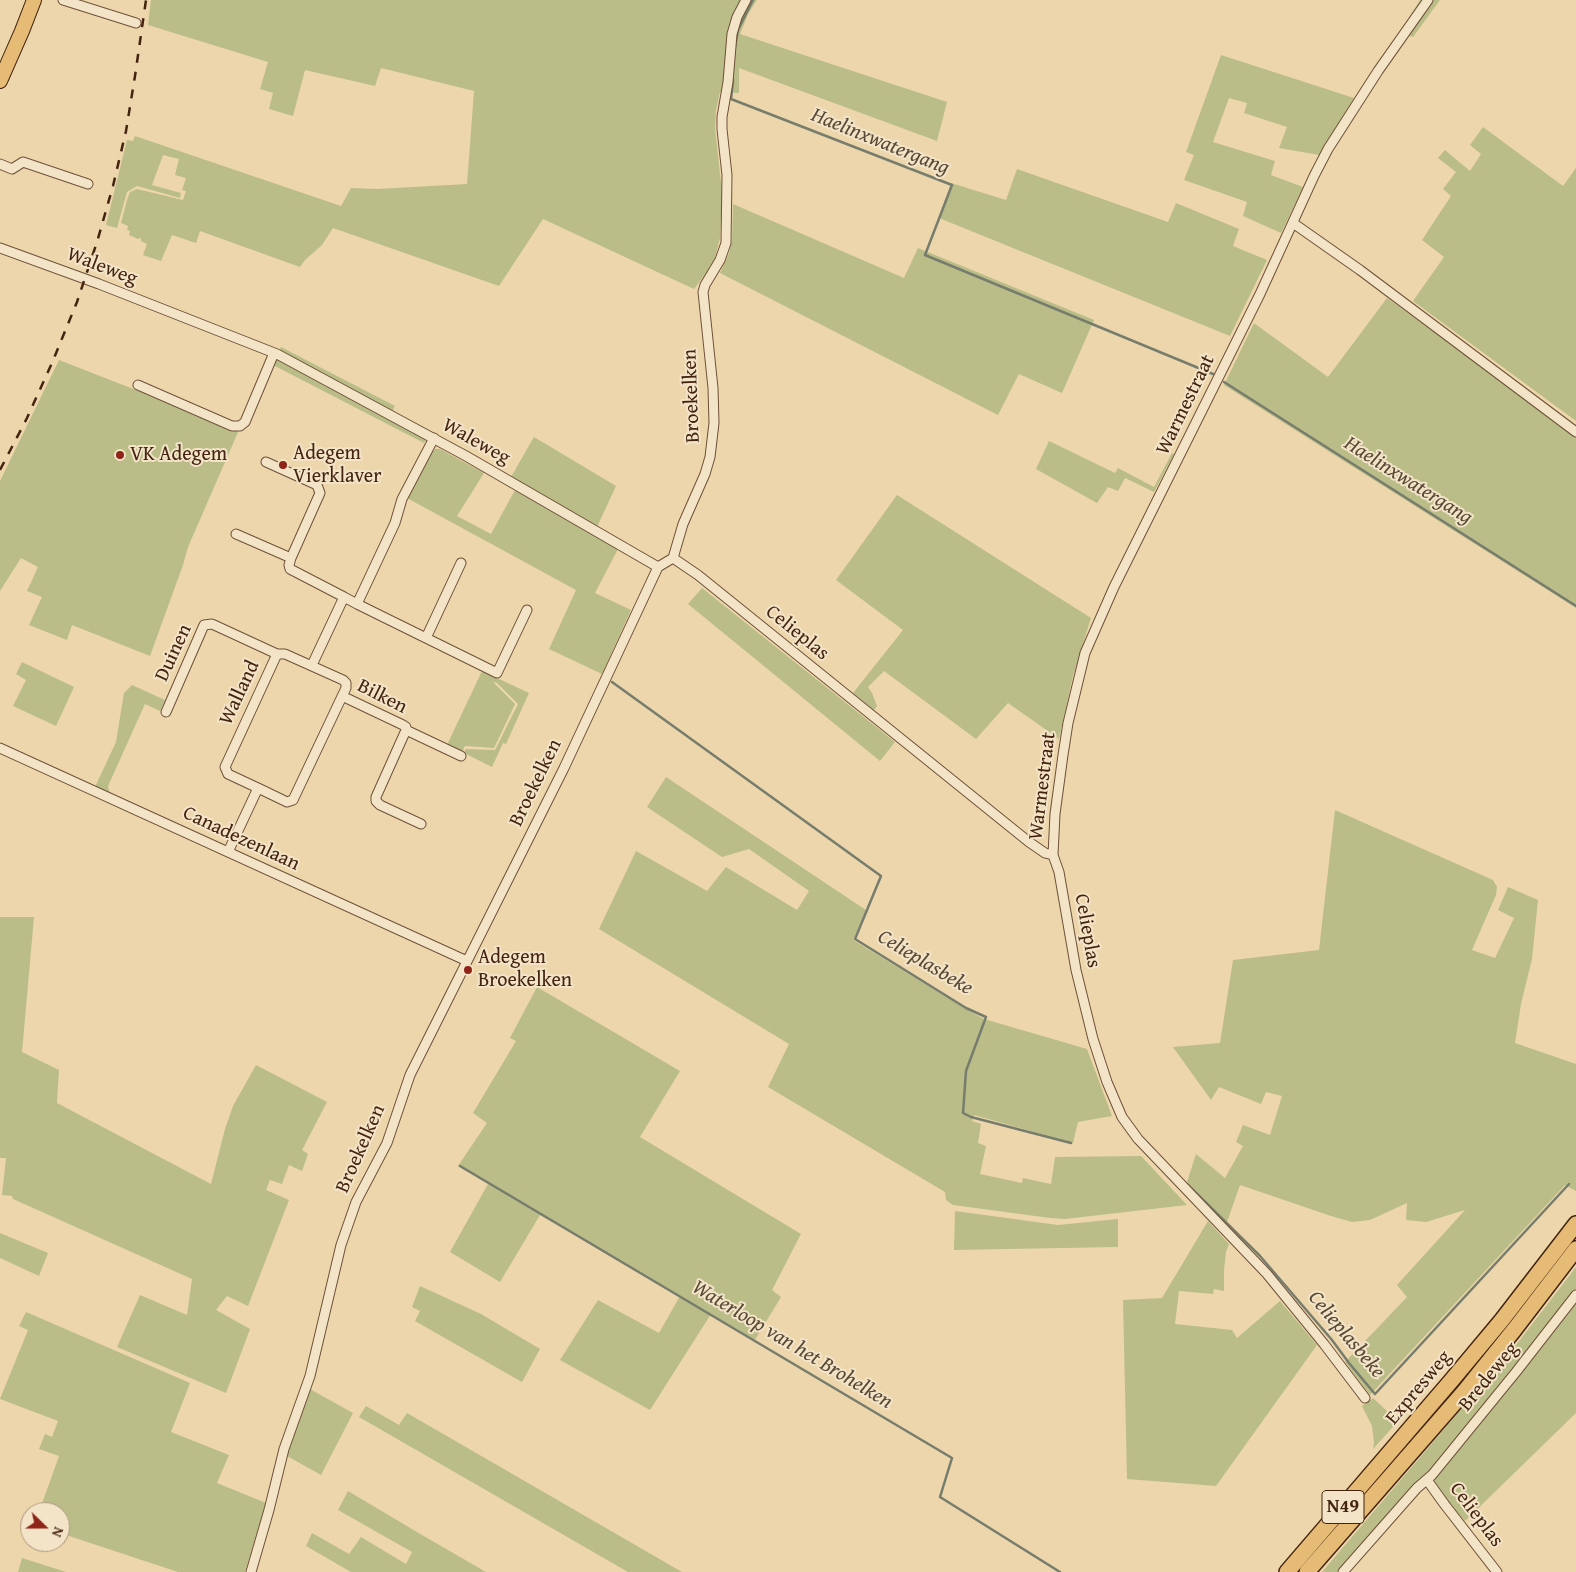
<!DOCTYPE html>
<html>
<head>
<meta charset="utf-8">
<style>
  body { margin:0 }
  #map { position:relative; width:1576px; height:1572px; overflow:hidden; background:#edd6ab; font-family:"Gentium Book Plus",serif }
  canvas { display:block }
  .north { position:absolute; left:20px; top:1502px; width:50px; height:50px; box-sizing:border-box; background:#f3e4c8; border:1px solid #ad977f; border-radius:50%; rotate:112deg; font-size:14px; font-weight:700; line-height:20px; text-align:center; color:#442411 }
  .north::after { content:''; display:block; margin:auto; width:18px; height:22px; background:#8f2418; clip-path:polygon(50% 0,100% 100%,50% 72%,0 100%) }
</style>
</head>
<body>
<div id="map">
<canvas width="1576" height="1572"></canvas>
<div class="north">N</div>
</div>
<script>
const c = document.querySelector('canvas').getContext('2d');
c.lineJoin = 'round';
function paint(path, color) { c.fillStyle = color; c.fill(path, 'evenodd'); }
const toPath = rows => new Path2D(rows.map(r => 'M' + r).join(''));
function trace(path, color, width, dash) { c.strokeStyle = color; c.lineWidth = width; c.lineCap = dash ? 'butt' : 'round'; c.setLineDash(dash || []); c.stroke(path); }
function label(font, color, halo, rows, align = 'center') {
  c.font = font + ' "Gentium Book Plus",serif'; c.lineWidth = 4; c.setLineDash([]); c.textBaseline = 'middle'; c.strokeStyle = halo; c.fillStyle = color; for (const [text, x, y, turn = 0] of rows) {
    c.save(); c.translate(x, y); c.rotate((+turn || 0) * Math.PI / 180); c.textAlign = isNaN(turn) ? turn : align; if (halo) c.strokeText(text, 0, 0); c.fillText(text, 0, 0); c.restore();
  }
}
paint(toPath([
  [151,0,757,0,748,14,740,34,947,102,937,141,739,68,739,93,720,92,716,110,715,128,722,192,720,238,715,258,704,276,694,289,543,219,499,286,333,228,322,245,305,260,300,267,200,231,196,243,172,235,161,261,143,255,147,244,141,241,141,238,138,239,129,235,130,231,127,230,128,226,121,223,127,200,130,192,137,189,183,200,186,191,182,190,186,178,175,175,179,159,163,155,152,185,181,193,180,198,137,186,127,192,117,228,106,225,127,140,133,141,135,136,341,206,351,188,377,189,467,184,474,91,381,68,375,86,305,70,293,116,269,109,273,93,260,89,268,62,148,25],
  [1420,0,1440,0,1413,37,1399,33],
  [1221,55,1354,98,1319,155,1279,148,1287,127,1244,113,1247,103,1229,98,1213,142,1275,161,1271,175,1303,187,1281,233,1243,216,1247,202,1184,180,1194,155,1186,152],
  [1483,127,1563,186,1576,168,1576,421,1413,301,1444,257,1422,240,1451,196,1443,189,1456,172,1438,158,1445,150,1470,171,1481,154,1470,145],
  [1017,169,1168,222,1176,203,1239,229,1233,246,1267,260,1230,336,939,218,951,183,1006,200],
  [733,204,904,278,918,248,1094,320,1062,393,1019,374,998,415,720,273,729,253,732,240],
  [1387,298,1576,436,1576,608,1224,385,1254,323,1328,377],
  [281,347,395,406,389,417,427,438,424,443,273,365],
  [59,360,141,392,226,429,239,430,188,547,183,565,150,656,72,625,67,640,29,625,42,597,27,591,38,567,21,558,0,591,0,481],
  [534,437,616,486,597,527,511,477],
  [1049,441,1115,473,1118,468,1154,487,1172,453,1174,454,1154,492,1125,478,1118,491,1108,487,1097,503,1036,469],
  [435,449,440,449,484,473,457,516,491,534,515,490,618,549,595,593,631,610,602,674,549,649,576,590,407,498,431,454],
  [897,495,1091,618,1073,676,1059,739,1008,703,976,739,884,671,868,687,872,693,877,706,874,710,853,693,903,630,836,580],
  [702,588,895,742,880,761,688,604],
  [22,662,74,687,56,726,13,706,26,680,16,674],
  [482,671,529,693,506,744,503,743,492,767,464,753,466,749,495,750,518,704,497,683,493,682,515,704,494,748,465,746,462,752,447,745],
  [132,685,165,700,160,711,145,704,108,786,110,794,95,787,116,742,124,693],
  [666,777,866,910,853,940,966,1009,984,1019,1087,1049,1112,1116,1078,1122,1073,1143,974,1115,972,1121,981,1124,978,1143,986,1146,980,1174,1022,1183,1023,1178,1051,1184,1055,1157,1141,1156,1187,1205,1065,1219,1050,1218,953,1205,946,1200,945,1192,768,1087,789,1044,599,929,636,851,707,891,726,867,797,910,809,891,749,849,722,857,647,807],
  [1335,810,1493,880,1497,887,1496,895,1472,950,1495,958,1514,918,1498,910,1508,887,1538,900,1532,959,1521,1004,1515,1043,1576,1064,1576,1191,1565,1185,1370,1395,1345,1362,1407,1297,1397,1285,1465,1210,1426,1222,1406,1220,1407,1203,1370,1220,1352,1222,1331,1216,1240,1185,1227,1222,1187,1182,1196,1154,1225,1178,1243,1146,1236,1142,1243,1125,1270,1135,1282,1096,1266,1092,1261,1104,1219,1087,1211,1100,1173,1047,1220,1043,1233,960,1319,950],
  [0,917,34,917,22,1052,59,1070,57,1103,211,1184,225,1129,233,1106,256,1065,327,1102,302,1150,308,1154,302,1171,289,1165,282,1184,270,1180,266,1190,289,1200,248,1306,227,1296,216,1310,250,1329,226,1393,117,1347,140,1295,187,1315,192,1279,13,1199,12,1196,2,1195,6,1158,0,1158],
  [537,987,680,1071,640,1137,801,1234,772,1290,781,1297,755,1340,711,1314,650,1410,560,1360,598,1300,659,1333,680,1296,540,1215,500,1282,450,1252,488,1184,458,1166,487,1123,473,1113,516,1041,510,1038],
  [955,1211,1058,1225,1118,1219,1118,1247,954,1250],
  [1208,1221,1229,1244,1226,1252,1224,1270,1224,1291,1214,1289,1213,1294,1179,1291,1175,1324,1232,1330,1237,1338,1280,1301,1317,1345,1216,1486,1127,1479,1123,1300,1162,1298],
  [0,1233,48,1253,39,1276,0,1258],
  [1576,1267,1576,1289,1431,1470,1415,1484,1337,1572,1322,1572,1516,1345],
  [420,1286,481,1314,540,1349,522,1382,415,1321,420,1311,412,1307],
  [1576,1304,1576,1413,1465,1521,1448,1503,1444,1494,1434,1481,1436,1474],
  [26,1312,190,1383,171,1432,229,1455,217,1483,266,1503,245,1572,178,1572,60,1533,60,1512,39,1512,59,1456,39,1449,45,1434,52,1437,58,1421,0,1399,28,1330,19,1326],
  [308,1388,353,1413,321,1475,287,1456,289,1444],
  [1373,1398,1388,1412,1400,1419,1373,1449,1374,1442,1372,1426,1362,1406],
  [366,1406,399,1425,407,1413,682,1572,628,1572,359,1417],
  [348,1491,422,1535,486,1572,351,1572,306,1546,312,1533,349,1554,361,1537,406,1564,412,1552,338,1510],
  [22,1558,66,1572,18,1572]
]), '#babd88');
trace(toPath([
  [735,47,738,30,753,0],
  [733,80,731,99,952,185,925,255,1213,374],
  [1224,382,1576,606],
  [612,682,881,876,855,939,966,1008,986,1017,966,1071,963,1113,971,1117,1071,1143],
  [460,1166,952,1458,940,1497,1060,1572],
  [1187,1184,1260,1256,1332,1340,1349,1363,1375,1394,1569,1184]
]), '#777d6d', 2.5);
const minor = toPath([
  [63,0,136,23],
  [0,164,12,169,23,162,88,184],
  [1293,223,1360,270,1576,432],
  [0,248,99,284,277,354,466,456,658,567],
  [138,385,232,426,240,426,245,422,274,353],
  [266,462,317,485,320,493,291,558,289,565,290,569,344,597],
  [236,534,291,558],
  [673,558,698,575,1029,842,1045,853,1053,855,1059,872,1076,970,1093,1039,1107,1082,1122,1117,1138,1139,1267,1274,1324,1344,1365,1398],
  [357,604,497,673,527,610],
  [426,638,461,563],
  [312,665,344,597,357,604,395,523,402,499,434,438],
  [342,696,403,725,406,727,406,730,376,797,376,801,380,805,421,824],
  [166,712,204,625,212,624,277,654],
  [406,730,461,756],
  [0,748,467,961],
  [228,852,258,788,287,802,293,800,346,688,346,683,343,680,285,654,277,654,225,767,228,774,258,788],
  [1053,855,1055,814,1063,755,1068,723,1085,653,1114,587,1260,294,1314,176,1328,149,1378,71,1428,0],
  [1427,1480,1445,1505,1497,1572],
  [251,1572,269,1510,284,1449,310,1376,341,1245,356,1202,387,1143,410,1075,564,768,658,567,673,558,683,524,705,474,710,457,714,423,713,388,703,292,705,285,720,260,726,243,727,175,722,129,722,117,728,82,732,34,737,17,746,0],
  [1343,1572,1417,1488,1432,1475,1516,1372,1576,1295]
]);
const primary = toPath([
  [0,81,22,31,34,0]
]);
const trunk = toPath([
  [1287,1572,1451,1381,1502,1320,1576,1224],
  [1307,1572,1464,1392,1514,1330,1576,1249]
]);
trace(minor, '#6e5038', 11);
trace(primary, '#442411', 16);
trace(trunk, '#442411', 18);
trace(minor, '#f3e4c8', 9);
trace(primary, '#e6bb76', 14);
trace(trunk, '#e6bb76', 15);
trace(toPath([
  [0,470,27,418,52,363,77,302,97,242,113,186,126,131,135,76,146,0]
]), '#442411', 2.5, [9, 9]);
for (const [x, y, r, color] of [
  [120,455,5,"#8f2418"],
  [283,465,5,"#8f2418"],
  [468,970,5,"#8f2418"]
]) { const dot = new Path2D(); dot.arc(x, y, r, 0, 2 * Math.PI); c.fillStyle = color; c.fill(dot); trace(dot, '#f3e4c8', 2); }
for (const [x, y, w] of [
  [1343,1507,42]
]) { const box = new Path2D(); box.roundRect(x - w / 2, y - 16.5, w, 33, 4); c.fillStyle = '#f3e4c8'; c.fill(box); trace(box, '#442411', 1); }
label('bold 19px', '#442411', null, [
  ["N49",1343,1507]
]);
label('20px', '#442411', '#f3e4c8', [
  ["Waleweg",102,267,21],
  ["Broekelken",692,396,-92],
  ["Warmestraat",1186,405,-64],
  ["Waleweg",476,442,29],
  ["Celieplas",797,633,39],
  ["Duinen",174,653,-65],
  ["Walland",240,693,-65],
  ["Bilken",382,697,27],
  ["Broekelken",536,783,-64],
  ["Warmestraat",1043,786,-83],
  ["Canadezenlaan",241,839,25],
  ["Celieplas",1087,931,80],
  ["Broekelken",361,1149,-66],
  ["Bredeweg",1489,1377,-51],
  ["Expresweg",1419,1388,-50],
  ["Celieplas",1476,1515,53]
]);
label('20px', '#442411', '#f3e4c8', [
  ["Adegem",293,454],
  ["Vierklaver",293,477],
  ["VK Adegem",130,455],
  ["Adegem",478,958],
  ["Broekelken",478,981]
], 'left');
label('italic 21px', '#594937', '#f3e4c8', [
  ["Haelinxwatergang",880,142,22],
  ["Haelinxwatergang",1408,481,32],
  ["Celieplasbeke",925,963,31],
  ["Celieplasbeke",1346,1335,50],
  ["Waterloop van het Brohelken",792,1345,31]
]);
</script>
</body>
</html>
